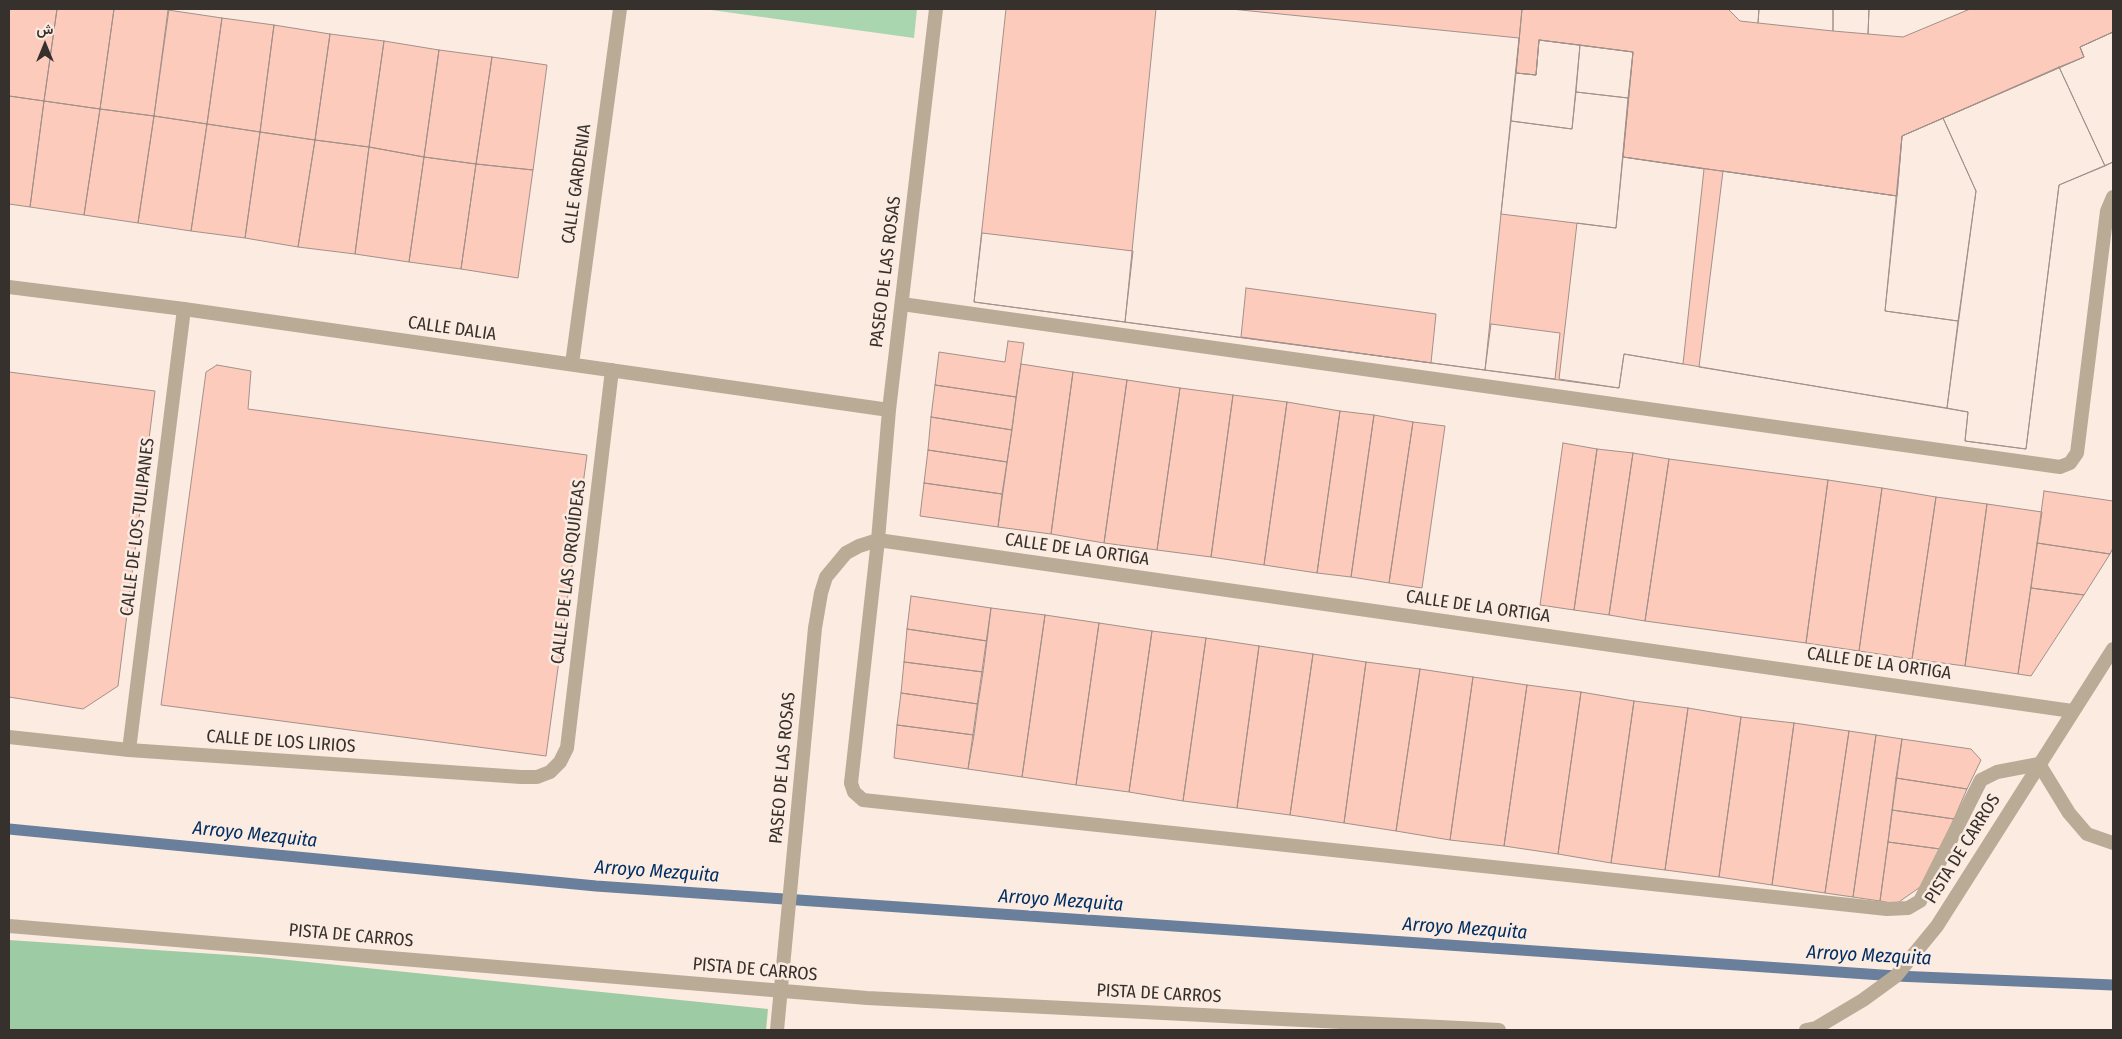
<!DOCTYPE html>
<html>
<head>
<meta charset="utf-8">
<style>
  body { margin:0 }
  #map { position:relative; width:2122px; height:1039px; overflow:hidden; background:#fcebe1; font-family:"Fira Sans Condensed",Vazirmatn,sans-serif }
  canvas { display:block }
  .frame { position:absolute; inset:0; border:10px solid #37312d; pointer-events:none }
  .north { position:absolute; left:20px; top:20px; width:50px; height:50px; -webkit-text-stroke:4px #fcebe1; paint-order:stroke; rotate:0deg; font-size:14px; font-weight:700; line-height:20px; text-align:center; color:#37312d }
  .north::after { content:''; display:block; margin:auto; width:18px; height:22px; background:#37312d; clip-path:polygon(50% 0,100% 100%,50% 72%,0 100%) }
</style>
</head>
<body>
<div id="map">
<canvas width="2122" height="1039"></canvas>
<div class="frame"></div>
<div class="north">ش</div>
</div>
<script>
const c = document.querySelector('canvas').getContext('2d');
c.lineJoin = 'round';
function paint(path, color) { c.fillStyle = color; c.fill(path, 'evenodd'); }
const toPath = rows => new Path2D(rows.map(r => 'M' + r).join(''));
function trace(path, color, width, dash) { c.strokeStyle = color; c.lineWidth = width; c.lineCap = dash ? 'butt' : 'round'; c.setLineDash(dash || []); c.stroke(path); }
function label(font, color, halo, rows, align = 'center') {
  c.font = font + ' "Fira Sans Condensed",sans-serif'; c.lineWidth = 5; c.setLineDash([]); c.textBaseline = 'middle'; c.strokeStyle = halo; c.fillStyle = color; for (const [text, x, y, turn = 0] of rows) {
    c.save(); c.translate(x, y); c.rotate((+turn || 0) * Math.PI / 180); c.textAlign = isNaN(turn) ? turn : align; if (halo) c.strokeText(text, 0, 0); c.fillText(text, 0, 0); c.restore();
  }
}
paint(toPath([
  [704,9,917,9,914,38]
]), '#a9d6ae');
paint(toPath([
  [9,940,259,957,768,1009,766,1030,9,1030]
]), '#9dcba3');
trace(toPath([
  [9,829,596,886,1896,976,2113,985]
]), '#697f9c', 11);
const building = toPath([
  [9,9,57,9,44,101,9,96,9,9],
  [57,9,114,9,100,109,44,101,57,9],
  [114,9,169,9,154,116,100,109,114,9],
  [1006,9,1522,9,1516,73,1536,75,1539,40,1633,52,1623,157,1897,196,1902,136,2084,57,2080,47,2113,32,2113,162,2059,185,2026,449,1965,441,1968,412,1624,354,1619,388,974,302,1006,9],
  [1156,9,1231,9,1519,38,1485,370,1125,322,1156,9],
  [1522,9,2113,9,2113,32,2080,47,2084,57,1902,136,1897,196,1623,157,1633,52,1539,40,1536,75,1516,73,1522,9],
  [1728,9,1759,9,1758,23,1740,21,1728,9],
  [1759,9,1833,9,1833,31,1758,23,1759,9],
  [1833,9,1869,9,1868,34,1833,31,1833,9],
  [1869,9,1970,9,1903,37,1868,34,1869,9],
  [168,10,222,18,207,124,154,116,168,10],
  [222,18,274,25,260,132,207,124,222,18],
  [274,25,330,34,315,140,260,132,274,25],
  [2113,32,2113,162,2105,166,2059,67,2084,57,2080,47,2113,32],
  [330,34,384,41,369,147,315,140,330,34],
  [1539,40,1580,45,1572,129,1511,121,1516,73,1536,75,1539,40],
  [384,41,439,50,424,157,369,147,384,41],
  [1580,45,1633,52,1628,98,1576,92,1580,45],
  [439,50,492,57,476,164,424,157,439,50],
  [492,57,547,65,533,170,476,164,492,57],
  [2059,67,2105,166,2059,185,2026,449,1965,441,1968,412,1947,408,1976,191,1943,118,2059,67],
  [1576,92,1628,98,1616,228,1501,214,1511,121,1572,129,1576,92],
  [9,96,44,101,30,207,9,204,9,96],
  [44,101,100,109,84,215,30,207,44,101],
  [100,109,154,116,138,223,84,215,100,109],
  [154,116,207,124,191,231,138,223,154,116],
  [1943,118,1976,191,1958,321,1885,311,1902,136,1943,118],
  [207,124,260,132,245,238,191,231,207,124],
  [260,132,315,140,298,247,245,238,260,132],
  [315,140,369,147,355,254,298,247,315,140],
  [369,147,424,157,409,262,355,254,369,147],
  [424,157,476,164,461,269,409,262,424,157],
  [1623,157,1704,169,1683,364,1624,354,1619,388,1559,379,1577,223,1616,228,1623,157],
  [476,164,533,170,518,278,461,269,476,164],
  [1723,171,1897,196,1885,311,1958,321,1947,408,1699,367,1723,171],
  [982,233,1133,251,1125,322,974,302,982,233],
  [1246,288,1436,314,1431,363,1241,337,1246,288],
  [1491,324,1560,333,1555,379,1485,370,1491,324],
  [1008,341,1024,343,1016,397,935,385,939,352,1005,362,1008,341],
  [1021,364,1073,372,1051,534,998,527,1021,364],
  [217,365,251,371,248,409,587,455,546,756,161,705,206,372,217,365],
  [9,372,155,391,118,686,83,709,9,697,9,372],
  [1073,372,1127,380,1104,543,1051,534,1073,372],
  [1127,380,1180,388,1157,550,1104,543,1127,380],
  [935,385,1016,397,1012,430,931,417,935,385],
  [1180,388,1233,395,1211,557,1157,550,1180,388],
  [1233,395,1287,402,1264,565,1211,557,1233,395],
  [1287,402,1340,411,1317,573,1264,565,1287,402],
  [1340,411,1374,415,1351,577,1317,573,1340,411],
  [1374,415,1413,422,1389,583,1351,577,1374,415],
  [931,417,1012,430,1007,462,928,450,931,417],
  [1413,422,1445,426,1422,588,1389,583,1413,422],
  [1563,443,1597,449,1574,610,1540,605,1563,443],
  [1597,449,1633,453,1609,615,1574,610,1597,449],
  [928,450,1007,462,1002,494,924,483,928,450],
  [1633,453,1669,459,1645,621,1609,615,1633,453],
  [1669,459,1828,480,1806,643,1645,621,1669,459],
  [1828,480,1882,488,1859,651,1806,643,1828,480],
  [924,483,1002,494,998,527,920,516,924,483],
  [1882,488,1936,497,1912,659,1859,651,1882,488],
  [2044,491,2113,501,2113,548,2110,554,2037,543,2044,491],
  [1936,497,1987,504,1965,666,1912,659,1936,497],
  [1987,504,2042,512,2018,674,1965,666,1987,504],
  [2037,543,2110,554,2084,595,2031,588,2037,543],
  [2031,588,2084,595,2031,676,2018,674,2031,588],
  [911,596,991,608,987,641,907,629,911,596],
  [991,608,1045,615,1022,777,968,769,991,608],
  [1045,615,1099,623,1076,785,1022,777,1045,615],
  [1099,623,1152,631,1129,792,1076,785,1099,623],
  [907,629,987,641,983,672,904,662,907,629],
  [1152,631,1206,638,1183,801,1129,792,1152,631],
  [1206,638,1259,646,1237,808,1183,801,1206,638],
  [1259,646,1313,654,1290,815,1237,808,1259,646],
  [1313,654,1366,662,1344,823,1290,815,1313,654],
  [904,662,983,672,978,704,901,693,904,662],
  [1366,662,1420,669,1396,831,1344,823,1366,662],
  [1420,669,1473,677,1450,840,1396,831,1420,669],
  [1473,677,1527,685,1504,846,1450,840,1473,677],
  [1527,685,1581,692,1558,854,1504,846,1527,685],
  [1581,692,1634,701,1611,863,1558,854,1581,692],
  [901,693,978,704,974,735,897,725,901,693],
  [1634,701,1688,708,1665,870,1611,863,1634,701],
  [1688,708,1741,717,1719,877,1665,870,1688,708],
  [1741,717,1794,723,1772,885,1719,877,1741,717],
  [1794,723,1849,731,1825,893,1772,885,1794,723],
  [897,725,974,735,968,769,894,758,897,725],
  [1849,731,1876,735,1853,897,1825,893,1849,731],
  [1876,735,1902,739,1880,901,1853,897,1876,735],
  [1902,739,1971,749,1981,760,1967,789,1896,778,1902,739],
  [1896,778,1967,789,1954,819,1892,810,1896,778],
  [1892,810,1954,819,1940,849,1888,842,1892,810],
  [1888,842,1940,849,1923,885,1896,904,1880,901,1888,842]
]);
paint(building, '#fccbbc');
trace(building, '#a2908a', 1);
trace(toPath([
  [902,304,2060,467,2070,463,2077,453,2107,211,2113,197],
  [129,750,184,309],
  [851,783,854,792,863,800,1887,909,1908,908,1920,901,1981,780,1997,772,2039,764,2069,813,2087,834,2113,843]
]), '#baab96', 14);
trace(toPath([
  [9,287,184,309,889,410],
  [572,364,620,9],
  [9,737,129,750,521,777,537,777,550,772,560,762,567,748,612,370],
  [851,783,878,540,889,410,936,9],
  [9,926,867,998,1499,1030],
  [777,1030,815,628,821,593,826,577,846,553,859,546,878,540,2072,711],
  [1806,1030,1816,1028,1863,1000,1896,976,1937,926,2113,649]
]), '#baab96', 14);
label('18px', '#37312d', '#fcebe1', [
  ["CALLE GARDENIA",577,184,-82],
  ["PASEO DE LAS ROSAS",886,272,-83],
  ["CALLE DALIA",452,329,8],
  ["CALLE DE LOS TULIPANES",138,527,-83],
  ["CALLE DE LA ORTIGA",1077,550,8],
  ["CALLE DE LAS ORQUÍDEAS",569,572,-83],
  ["CALLE DE LA ORTIGA",1478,607,8],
  ["CALLE DE LA ORTIGA",1879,664,8],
  ["CALLE DE LOS LIRIOS",281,742,4],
  ["PASEO DE LAS ROSAS",783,768,-85],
  ["PISTA DE CARROS",1963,849,-58],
  ["PISTA DE CARROS",351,936,5],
  ["PISTA DE CARROS",755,970,5],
  ["PISTA DE CARROS",1159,994,3]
]);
label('italic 19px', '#002f63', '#fcebe1', [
  ["Arroyo Mezquita",255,835,6],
  ["Arroyo Mezquita",657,872,4],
  ["Arroyo Mezquita",1061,901,4],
  ["Arroyo Mezquita",1465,929,4],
  ["Arroyo Mezquita",1869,956,3]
]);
</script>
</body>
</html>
